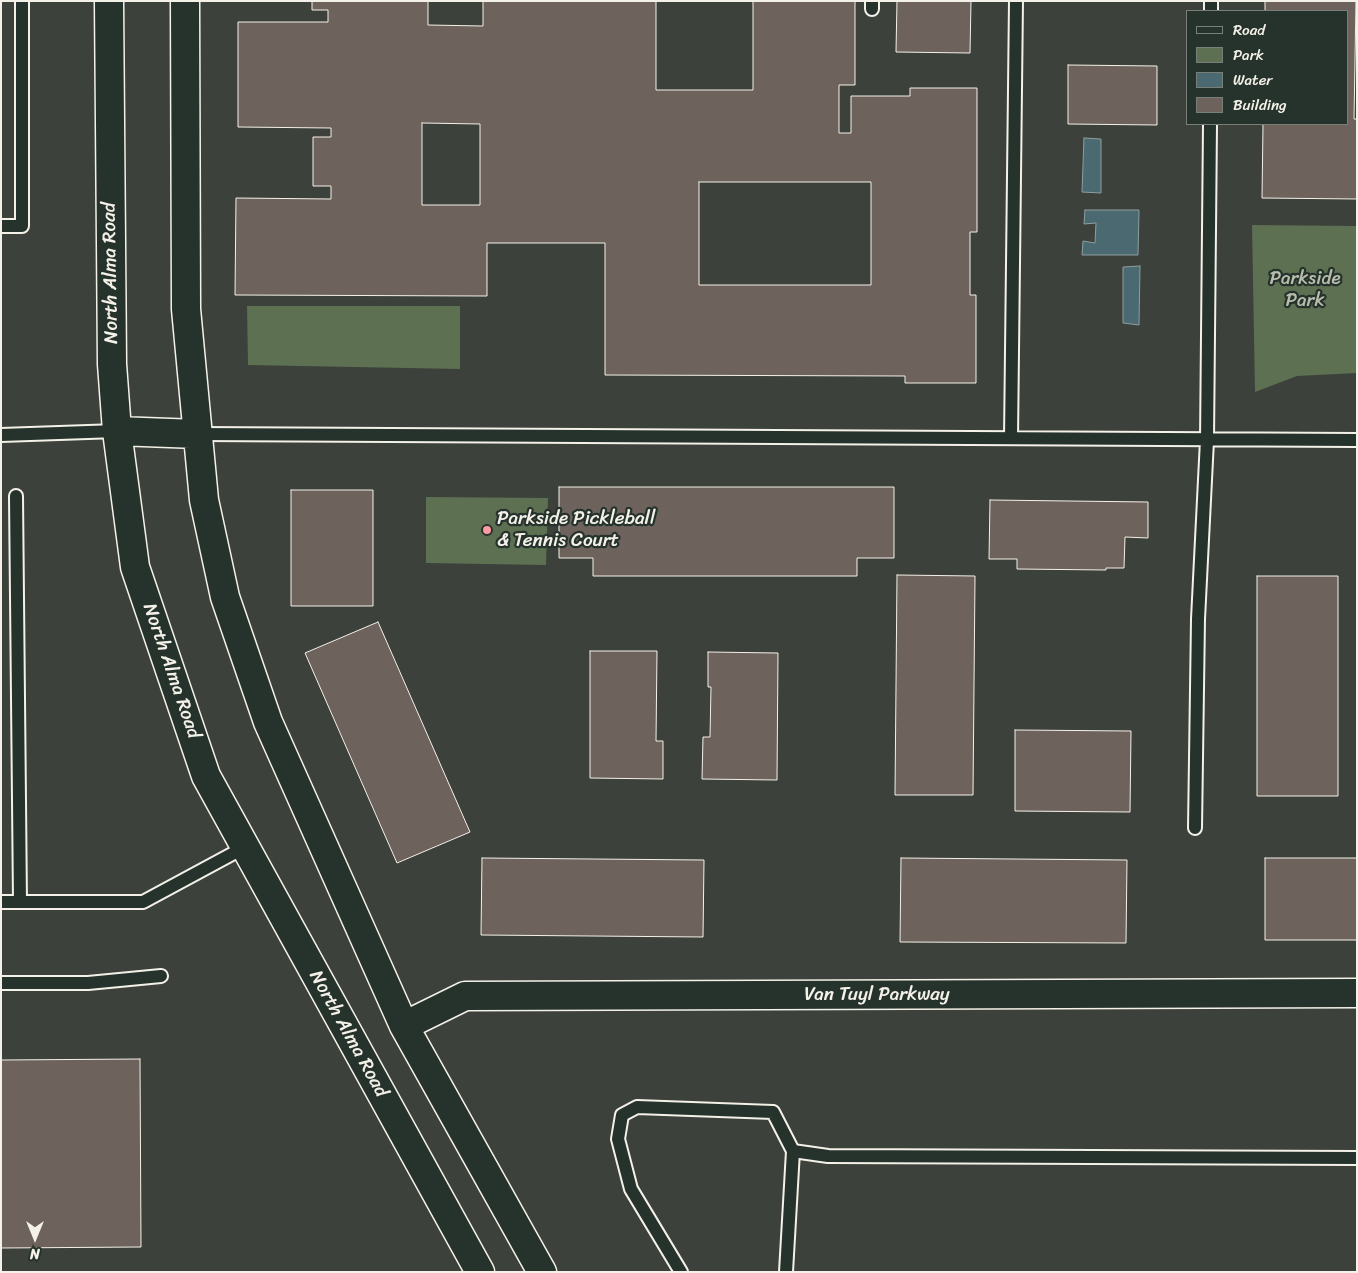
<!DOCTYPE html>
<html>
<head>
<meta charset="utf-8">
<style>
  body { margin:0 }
  #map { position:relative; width:1358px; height:1273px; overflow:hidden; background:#3c413b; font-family:Sriracha,sans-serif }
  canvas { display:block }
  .frame { position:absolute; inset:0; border:2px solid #f4f1e8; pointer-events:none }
  .legend { position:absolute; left:1186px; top:10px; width:162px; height:115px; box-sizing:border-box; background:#26332d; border:1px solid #787f78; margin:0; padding:6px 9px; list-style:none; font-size:15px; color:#f4f1e8 }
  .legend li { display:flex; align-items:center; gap:10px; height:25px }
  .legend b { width:25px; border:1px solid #787f78 }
  .north { position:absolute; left:10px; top:1213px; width:50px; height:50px; -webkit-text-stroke:4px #26332d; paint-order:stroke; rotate:180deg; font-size:14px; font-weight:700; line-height:20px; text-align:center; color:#f4f1e8 }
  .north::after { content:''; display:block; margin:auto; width:18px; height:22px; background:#f4f1e8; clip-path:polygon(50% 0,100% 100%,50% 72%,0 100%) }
</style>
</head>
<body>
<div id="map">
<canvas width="1358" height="1273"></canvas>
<div class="frame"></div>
<ul class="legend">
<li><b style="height:6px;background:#26332d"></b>Road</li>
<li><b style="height:14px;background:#5d7052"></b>Park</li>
<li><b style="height:14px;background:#4a6971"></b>Water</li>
<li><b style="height:14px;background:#6e625d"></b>Building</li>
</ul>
<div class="north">N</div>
</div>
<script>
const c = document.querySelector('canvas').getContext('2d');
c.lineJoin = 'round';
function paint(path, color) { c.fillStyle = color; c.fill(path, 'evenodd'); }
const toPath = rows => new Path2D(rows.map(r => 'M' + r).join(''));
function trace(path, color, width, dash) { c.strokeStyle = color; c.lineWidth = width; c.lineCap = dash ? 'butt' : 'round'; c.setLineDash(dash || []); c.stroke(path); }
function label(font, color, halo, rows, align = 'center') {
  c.font = font + ' Sriracha,sans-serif'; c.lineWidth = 4.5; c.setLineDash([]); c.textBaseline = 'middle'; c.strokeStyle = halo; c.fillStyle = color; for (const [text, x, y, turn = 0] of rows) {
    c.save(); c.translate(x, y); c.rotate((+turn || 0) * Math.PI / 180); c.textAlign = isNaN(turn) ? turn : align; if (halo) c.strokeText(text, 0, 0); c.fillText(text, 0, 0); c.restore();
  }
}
paint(toPath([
  [1252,225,1357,226,1357,373,1297,376,1255,392],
  [247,306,460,306,460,369,248,365],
  [426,497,548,498,546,565,426,563]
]), '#5d7052');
const water = toPath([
  [1084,138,1101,139,1101,193,1082,192,1084,138],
  [1085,210,1139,210,1138,255,1082,255,1083,241,1095,243,1096,223,1084,224,1085,210],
  [1140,266,1139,325,1123,323,1123,267,1140,266]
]);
paint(water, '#4a6971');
trace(water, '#8e9fa1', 1);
const building = toPath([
  [312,1,428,1,428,25,483,26,483,1,656,1,656,90,753,90,753,1,855,1,855,85,839,85,839,133,851,133,851,96,910,96,910,88,977,88,977,232,970,232,970,295,976,295,976,383,905,383,905,376,605,375,605,243,487,243,487,296,235,295,236,198,331,199,331,186,313,186,313,137,331,137,331,128,238,127,238,22,328,22,328,10,312,10,312,1],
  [422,123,480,124,480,205,422,205,422,123],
  [699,182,871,182,871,285,699,285,699,182],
  [897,1,971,1,970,53,896,52,897,1],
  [1265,1,1356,1,1354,119,1357,119,1357,199,1262,198,1263,124,1347,124,1347,11,1265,11,1265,1],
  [1068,65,1157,66,1157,125,1068,124,1068,65],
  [559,487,894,487,894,558,857,558,857,576,593,576,593,558,559,558,559,487],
  [291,490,373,490,373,606,291,606,291,490],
  [990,500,1148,502,1148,538,1125,537,1124,568,1106,568,1106,570,1017,569,1017,559,989,559,990,500],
  [897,575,975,576,973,795,895,795,897,575],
  [1257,576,1338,576,1338,796,1257,796,1257,576],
  [378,622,470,832,397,863,305,653,378,622],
  [590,651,657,651,656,741,663,741,663,779,590,778,590,651],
  [708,652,778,653,777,780,702,779,703,737,710,737,711,687,708,687,708,652],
  [1015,730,1131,731,1130,812,1015,811,1015,730],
  [482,858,704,860,703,937,481,935,482,858],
  [901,858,1127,860,1126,943,900,942,901,858],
  [1265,858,1357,858,1357,940,1265,940,1265,858],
  [140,1059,141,1247,1,1248,1,1060,140,1059]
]);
paint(building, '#6e625d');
trace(building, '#f4f1e8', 1);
const lane = toPath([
  [872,9,872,1],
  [1211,11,1211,1],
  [1,226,22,226,22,1],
  [197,434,1357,440],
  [1,435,117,431],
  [1011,438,1016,1],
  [16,496,20,902],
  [1195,828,1198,619,1207,440,1210,124],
  [1,902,143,902,245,847],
  [1,983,88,983,161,976],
  [681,1272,631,1189,618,1139,622,1115,637,1107,773,1112,793,1151],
  [786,1272,793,1151,828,1156,1357,1158]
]);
const secondary = toPath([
  [109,1,112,364,117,431,135,567,206,776,480,1272],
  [185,1,186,309,204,500,225,597,268,722,404,1026,542,1272],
  [117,431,197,434],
  [404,1026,465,996,1357,993]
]);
trace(lane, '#f4f1e8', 16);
trace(secondary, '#f4f1e8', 31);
trace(lane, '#26332d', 12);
trace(secondary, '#26332d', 28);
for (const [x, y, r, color] of [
  [487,530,5,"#ff9aa2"]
]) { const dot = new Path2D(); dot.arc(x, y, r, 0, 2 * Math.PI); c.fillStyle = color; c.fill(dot); trace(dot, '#26332d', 2); }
label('19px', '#f4f1e8', '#26332d', [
  ["North Alma Road",111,273,-91],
  ["North Alma Road",171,671,71],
  ["Van Tuyl Parkway",877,995],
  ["North Alma Road",348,1034,61]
]);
label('19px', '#b8bdac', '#26332d', [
  ["Parkside",1305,279],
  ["Park",1305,301]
]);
label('19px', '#f4f1e8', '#26332d', [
  ["Parkside Pickleball",497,519],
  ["& Tennis Court",497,541]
], 'left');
</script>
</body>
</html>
